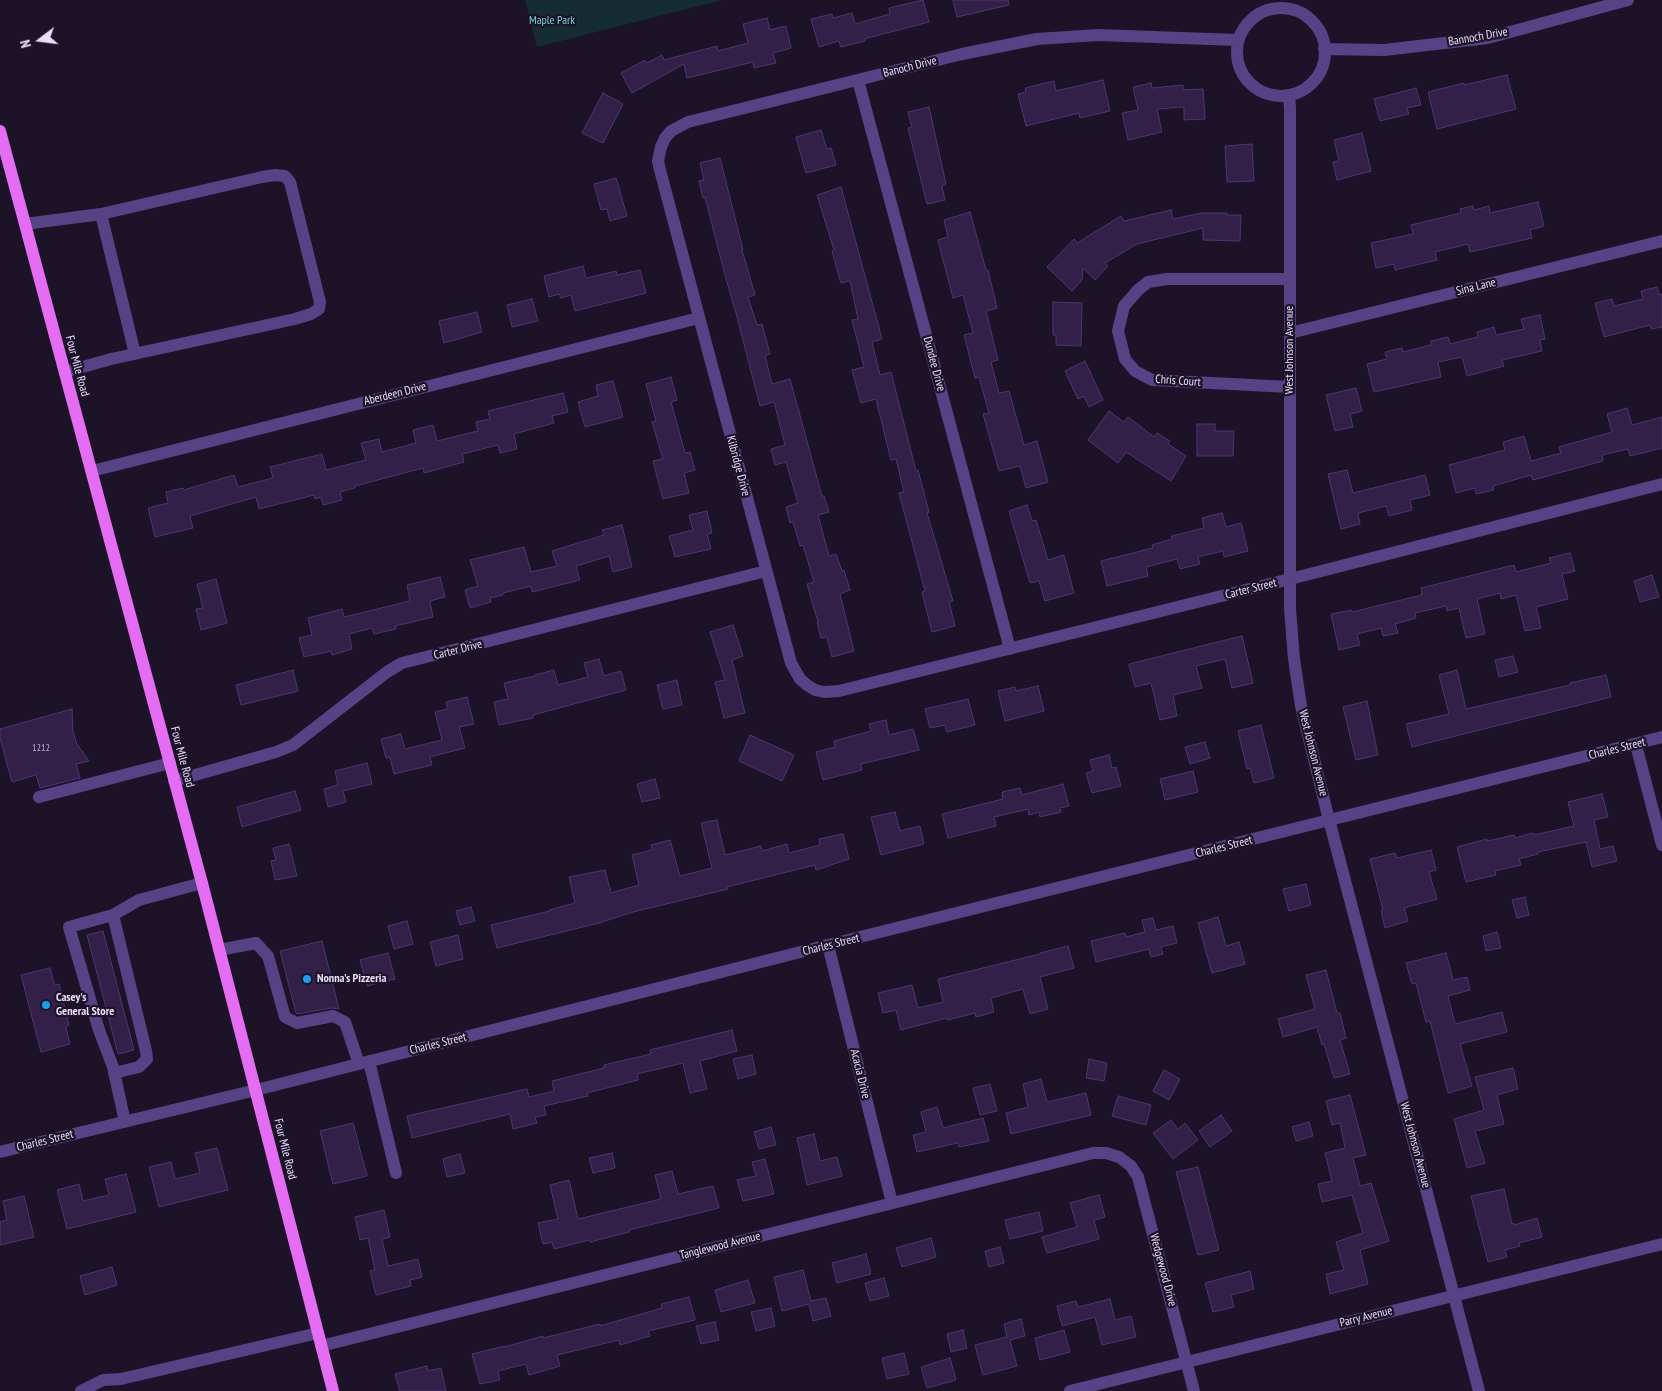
<!DOCTYPE html>
<html>
<head>
<meta charset="utf-8">
<style>
  body { margin:0 }
  #map { position:relative; width:1662px; height:1391px; overflow:hidden; background:#1d1329; font-family:"PT Sans Narrow",sans-serif }
  canvas { display:block }
  .north { position:absolute; left:15px; top:15px; width:50px; height:50px; -webkit-text-stroke:4px #1d1329; paint-order:stroke; rotate:255deg; font-size:14px; font-weight:700; line-height:20px; text-align:center; color:#e9defc }
  .north::after { content:''; display:block; margin:auto; width:18px; height:22px; background:#e9defc; clip-path:polygon(50% 0,100% 100%,50% 72%,0 100%) }
</style>
</head>
<body>
<div id="map">
<canvas width="1662" height="1391"></canvas>
<div class="north">N</div>
</div>
<script>
const c = document.querySelector('canvas').getContext('2d');
c.lineJoin = 'round';
function paint(path, color) { c.fillStyle = color; c.fill(path, 'evenodd'); }
const toPath = rows => new Path2D(rows.map(r => 'M' + r).join(''));
function trace(path, color, width, dash) { c.strokeStyle = color; c.lineWidth = width; c.lineCap = dash ? 'butt' : 'round'; c.setLineDash(dash || []); c.stroke(path); }
function label(font, color, halo, rows, align = 'center') {
  c.font = font + ' "PT Sans Narrow",sans-serif'; c.lineWidth = 4.5; c.setLineDash([]); c.textBaseline = 'middle'; c.strokeStyle = halo; c.fillStyle = color; for (const [text, x, y, turn = 0] of rows) {
    c.save(); c.translate(x, y); c.rotate((+turn || 0) * Math.PI / 180); c.textAlign = isNaN(turn) ? turn : align; if (halo) c.strokeText(text, 0, 0); c.fillText(text, 0, 0); c.restore();
  }
}
paint(toPath([
  [525,0,722,0,537,47]
]), '#162c33');
const building = toPath([
  [923,0,929,22,864,39,865,41,841,47,839,41,819,47,811,19,832,14,833,18,852,13,855,24,890,14,889,8,923,0],
  [953,0,1008,0,1009,5,957,17,953,0],
  [767,18,770,30,786,26,791,48,773,53,776,63,754,68,753,62,687,78,684,64,632,93,621,73,645,60,647,63,662,55,664,60,717,46,718,51,748,43,743,24,767,18],
  [1507,75,1516,109,1437,129,1428,92,1464,83,1464,85,1507,75],
  [1103,80,1110,111,1080,118,1079,113,1026,126,1018,94,1026,92,1025,88,1054,81,1056,91,1103,80],
  [1151,83,1152,88,1183,85,1183,90,1203,89,1205,119,1184,120,1184,107,1157,109,1162,132,1128,140,1122,113,1138,110,1133,87,1151,83],
  [1416,88,1421,105,1407,108,1409,114,1380,121,1374,99,1416,88],
  [603,93,623,104,603,143,582,133,603,93],
  [929,107,946,184,942,186,945,200,927,204,908,128,912,127,908,112,929,107],
  [821,130,827,149,831,148,836,165,806,173,796,137,821,130],
  [1362,133,1371,171,1337,180,1333,162,1339,161,1334,140,1362,133],
  [1252,144,1254,181,1227,182,1225,146,1252,144],
  [720,158,743,250,742,250,755,295,748,297,757,325,762,324,770,354,765,356,772,384,790,379,822,496,824,496,829,512,818,515,829,556,836,554,842,571,844,570,850,590,840,594,854,651,832,657,827,637,821,638,817,622,818,622,807,584,814,582,803,545,800,546,793,522,790,523,786,507,798,503,786,462,775,465,771,449,785,445,774,402,760,406,736,313,726,279,705,197,703,198,699,181,704,180,700,163,720,158],
  [616,178,627,216,610,221,607,209,601,210,594,184,616,178],
  [841,187,882,339,872,342,880,375,891,372,916,471,918,470,929,512,927,513,953,601,949,602,955,626,932,632,922,592,925,591,899,493,904,492,896,459,891,460,876,399,861,403,852,370,864,367,852,320,858,319,850,281,841,283,832,251,834,250,817,195,841,187],
  [1538,202,1544,226,1530,230,1532,238,1470,252,1468,244,1435,252,1437,260,1395,270,1394,264,1376,268,1371,243,1413,234,1411,225,1461,213,1460,209,1473,206,1474,210,1489,206,1490,213,1538,202],
  [1171,210,1173,219,1201,213,1227,213,1227,215,1241,215,1240,241,1203,240,1203,228,1137,244,1105,263,1108,266,1095,280,1083,268,1082,280,1072,291,1047,267,1074,239,1077,243,1121,216,1124,221,1171,210],
  [970,212,986,270,988,270,997,308,986,311,998,360,991,362,999,393,1009,391,1024,445,1037,441,1048,482,1026,488,1020,466,999,471,983,414,989,413,979,377,975,378,964,335,973,333,963,295,953,298,938,240,948,237,944,220,970,212],
  [583,266,586,278,616,271,617,275,640,270,646,293,575,311,571,295,561,298,559,294,549,297,544,276,583,266],
  [1657,287,1659,295,1662,294,1662,327,1651,329,1650,325,1604,337,1595,303,1612,299,1614,306,1643,299,1641,291,1657,287],
  [532,299,538,321,512,327,507,305,532,299],
  [1053,302,1082,303,1081,346,1056,345,1056,335,1053,335,1053,302],
  [477,312,482,332,444,343,439,321,477,312],
  [1540,315,1545,339,1540,340,1542,351,1502,360,1504,366,1467,376,1462,357,1438,362,1441,377,1374,392,1367,364,1387,359,1385,352,1402,348,1403,352,1431,345,1431,341,1448,337,1450,344,1478,337,1477,332,1494,327,1496,335,1524,329,1521,319,1540,315],
  [1085,361,1103,400,1089,407,1084,396,1078,399,1065,371,1085,361],
  [671,377,677,400,671,402,685,453,690,452,695,470,684,473,689,493,663,499,653,461,663,459,652,422,656,421,646,384,671,377],
  [613,381,623,417,585,427,578,402,598,396,596,385,613,381],
  [1356,388,1362,411,1350,414,1353,427,1335,431,1326,395,1356,388],
  [563,393,568,412,552,416,554,423,514,434,517,449,500,453,498,445,462,454,464,462,424,473,423,468,355,486,355,488,340,492,342,500,323,505,321,497,315,499,314,495,259,509,256,497,190,516,193,528,155,537,148,508,168,503,166,492,183,488,184,490,234,475,238,487,273,478,270,467,322,454,326,470,366,460,361,443,379,439,382,452,416,443,413,430,433,425,437,441,478,431,476,422,490,419,488,411,563,393],
  [1627,408,1632,425,1662,417,1662,448,1630,456,1628,449,1602,455,1603,461,1533,480,1531,475,1493,486,1494,490,1476,494,1475,488,1456,493,1449,465,1505,450,1503,442,1524,436,1531,461,1561,453,1559,447,1612,432,1607,414,1627,408],
  [1109,411,1124,422,1128,417,1154,437,1157,433,1170,441,1168,444,1186,456,1171,481,1126,452,1118,463,1088,440,1109,411],
  [1197,424,1215,424,1215,431,1234,431,1233,456,1197,456,1197,424],
  [1347,470,1353,493,1425,475,1430,495,1410,500,1412,510,1389,516,1386,506,1358,513,1360,524,1341,529,1328,474,1347,470],
  [1027,505,1032,521,1036,520,1048,560,1064,555,1074,593,1045,601,1039,581,1030,583,1009,511,1027,505],
  [707,511,712,533,707,534,711,549,675,557,669,536,693,530,689,515,707,511],
  [1222,513,1226,527,1241,523,1248,551,1224,557,1223,551,1198,557,1200,564,1180,569,1177,559,1146,567,1148,576,1107,586,1101,561,1153,548,1152,545,1172,539,1172,536,1204,528,1202,518,1222,513],
  [622,525,632,567,613,572,609,556,576,566,580,580,532,592,531,586,503,593,503,595,490,598,491,602,470,608,465,590,478,586,470,560,524,547,531,572,557,566,552,551,604,535,602,530,622,525],
  [1570,553,1575,571,1562,574,1568,599,1536,607,1541,628,1525,631,1516,595,1501,599,1500,593,1477,599,1485,634,1466,638,1459,608,1447,611,1446,606,1415,613,1416,618,1395,624,1398,633,1383,636,1381,628,1357,634,1360,645,1339,650,1331,614,1351,610,1352,612,1422,595,1421,588,1514,565,1516,572,1551,563,1549,558,1570,553],
  [1652,575,1659,597,1640,602,1634,581,1652,575],
  [440,577,445,597,430,601,433,617,395,626,396,629,374,634,372,628,349,634,352,649,332,655,331,651,304,657,299,638,312,635,308,618,342,609,344,617,410,601,407,585,440,577],
  [216,579,227,623,201,630,196,609,203,608,197,584,216,579],
  [733,625,743,656,732,660,745,713,724,718,715,682,725,680,710,632,733,625],
  [1242,636,1253,683,1232,688,1225,659,1196,666,1202,688,1173,695,1177,716,1160,720,1151,683,1135,687,1129,664,1242,636],
  [1513,656,1518,672,1499,677,1495,660,1513,656],
  [599,659,604,676,621,671,626,690,533,715,533,718,499,725,494,702,508,699,504,683,535,676,535,675,554,670,558,685,588,677,584,663,599,659],
  [293,670,298,691,241,705,236,685,293,670],
  [1457,670,1466,709,1570,685,1570,683,1606,675,1611,697,1412,747,1406,724,1449,714,1439,675,1457,670],
  [677,680,682,705,663,709,657,685,677,680],
  [1038,686,1044,711,1005,721,998,691,1015,687,1016,691,1038,686],
  [467,697,474,724,459,727,465,748,430,757,432,765,394,774,390,757,386,758,381,739,401,734,405,749,442,740,435,712,448,709,446,702,467,697],
  [968,699,975,725,947,732,945,725,930,728,925,709,968,699],
  [1367,701,1378,755,1356,760,1343,707,1367,701],
  [72,709,73,732,77,744,89,761,76,764,80,778,40,788,36,775,12,782,0,738,0,729,72,709],
  [886,720,889,735,913,729,919,750,861,764,862,770,823,780,816,752,835,747,834,741,871,731,869,724,886,720],
  [1261,725,1274,778,1254,783,1250,768,1247,769,1238,731,1261,725],
  [750,735,794,755,782,781,739,761,750,735],
  [1205,742,1210,758,1190,764,1185,747,1205,742],
  [1109,755,1112,768,1116,767,1121,786,1092,793,1086,773,1093,771,1090,760,1109,755],
  [367,763,372,784,343,791,346,802,328,807,324,789,338,785,335,771,367,763],
  [1193,771,1198,792,1165,800,1160,779,1193,771],
  [655,779,660,798,642,802,637,784,655,779],
  [1063,784,1069,806,1060,808,1061,812,1040,817,1039,812,1029,815,1028,809,994,817,996,826,948,838,942,814,1003,799,1002,792,1020,788,1022,795,1063,784],
  [295,791,301,810,242,827,237,807,295,791],
  [1602,794,1608,817,1594,820,1600,849,1613,846,1617,861,1592,867,1586,842,1538,852,1538,854,1519,859,1521,865,1495,871,1496,875,1466,882,1457,847,1487,839,1487,841,1514,835,1515,838,1533,833,1534,835,1574,826,1568,802,1602,794],
  [895,812,900,831,920,826,924,844,881,855,871,817,895,812],
  [717,820,725,855,761,846,762,851,787,844,789,853,820,845,819,839,843,834,849,859,816,870,815,865,727,887,728,889,633,912,599,923,497,948,491,925,550,911,549,910,575,903,569,877,605,870,611,893,639,885,632,855,652,850,651,845,670,840,680,876,712,868,701,823,717,820],
  [289,844,297,876,275,880,271,861,276,860,273,848,289,844],
  [1431,850,1436,870,1429,872,1437,899,1404,908,1408,921,1385,928,1381,911,1383,910,1370,859,1395,853,1397,858,1431,850],
  [1306,884,1311,905,1289,911,1283,889,1306,884],
  [1525,897,1529,915,1517,918,1512,900,1525,897],
  [471,907,475,921,460,925,456,911,471,907],
  [1218,917,1226,946,1239,942,1245,964,1212,973,1198,923,1218,917],
  [1153,918,1156,930,1173,926,1177,943,1161,947,1163,954,1151,957,1149,949,1096,962,1091,941,1125,933,1126,937,1145,932,1142,920,1153,918],
  [407,921,413,944,394,949,388,926,407,921],
  [103,931,134,1050,118,1054,87,935,103,931],
  [1497,932,1501,948,1486,951,1483,936,1497,932],
  [458,935,463,959,436,966,430,942,458,935],
  [322,941,339,1009,331,1008,298,1014,296,1013,280,951,322,941],
  [1068,946,1074,968,1040,977,1048,1009,1030,1014,1023,989,991,998,994,1012,976,1017,975,1013,948,1020,947,1018,901,1030,896,1010,883,1013,878,993,912,985,918,1008,943,1002,938,979,1040,954,1040,953,1068,946],
  [388,953,395,979,367,986,360,960,388,953],
  [1446,953,1453,980,1467,977,1470,990,1448,996,1455,1024,1502,1012,1507,1032,1460,1044,1472,1086,1448,1093,1430,1021,1426,1022,1416,983,1412,984,1406,963,1446,953],
  [50,968,54,983,56,985,59,984,69,1025,67,1026,66,1028,70,1044,41,1052,21,975,50,968],
  [1326,970,1337,1013,1340,1013,1346,1038,1340,1040,1350,1074,1334,1078,1324,1044,1322,1045,1317,1027,1283,1037,1278,1019,1315,1009,1306,975,1326,970],
  [732,1030,737,1051,700,1061,707,1089,690,1093,683,1063,637,1074,638,1080,587,1093,588,1096,544,1106,546,1115,535,1117,537,1123,513,1129,510,1114,412,1138,407,1116,527,1089,529,1097,554,1091,552,1081,604,1068,604,1065,651,1054,650,1050,732,1030],
  [752,1055,756,1074,738,1079,733,1059,752,1055],
  [1089,1059,1107,1063,1104,1081,1086,1078,1089,1059],
  [1513,1068,1518,1089,1497,1095,1504,1124,1475,1131,1485,1163,1467,1168,1454,1119,1484,1110,1475,1077,1513,1068],
  [1164,1070,1180,1079,1169,1100,1153,1091,1164,1070],
  [1041,1079,1047,1102,1086,1093,1091,1115,1011,1134,1006,1113,1028,1107,1023,1084,1041,1079],
  [990,1084,997,1111,980,1115,973,1088,990,1084],
  [1350,1095,1366,1155,1353,1158,1360,1186,1371,1183,1389,1241,1360,1250,1368,1284,1330,1294,1326,1274,1344,1270,1336,1242,1363,1233,1352,1195,1322,1202,1318,1184,1332,1181,1325,1153,1345,1148,1340,1123,1332,1125,1326,1101,1350,1095],
  [1118,1096,1151,1105,1146,1125,1112,1116,1118,1096],
  [937,1107,943,1128,983,1118,989,1141,959,1147,958,1143,917,1152,913,1135,926,1132,921,1112,937,1107],
  [1221,1115,1232,1131,1210,1147,1199,1131,1221,1115],
  [1171,1120,1178,1129,1185,1123,1198,1140,1173,1159,1153,1133,1171,1120],
  [1309,1122,1313,1136,1296,1141,1292,1127,1309,1122],
  [353,1123,367,1176,333,1184,320,1131,353,1123],
  [771,1127,776,1145,759,1149,754,1132,771,1127],
  [814,1134,820,1161,837,1157,842,1176,807,1185,797,1138,814,1134],
  [217,1148,228,1190,159,1207,149,1167,171,1162,175,1179,200,1173,195,1153,217,1148],
  [612,1153,615,1168,593,1173,589,1158,612,1153],
  [460,1154,465,1173,447,1177,443,1159,460,1154],
  [765,1159,774,1194,743,1201,737,1180,756,1176,752,1162,765,1159],
  [1198,1167,1219,1250,1198,1255,1176,1172,1198,1167],
  [672,1171,678,1194,713,1186,719,1208,629,1230,629,1232,590,1242,589,1240,554,1249,552,1242,543,1244,538,1223,558,1219,550,1185,569,1180,578,1219,661,1199,655,1175,672,1171],
  [126,1174,136,1212,67,1229,57,1190,79,1184,83,1201,109,1195,105,1179,126,1174],
  [1504,1189,1512,1224,1514,1223,1514,1225,1537,1218,1542,1237,1519,1243,1520,1246,1505,1250,1507,1257,1488,1262,1471,1196,1504,1189],
  [1099,1195,1105,1217,1094,1220,1099,1239,1047,1253,1042,1237,1077,1227,1070,1203,1099,1195],
  [24,1196,34,1237,0,1245,0,1222,7,1220,3,1201,24,1196],
  [384,1210,390,1237,382,1239,388,1266,418,1259,422,1277,410,1280,411,1286,376,1295,370,1271,375,1270,368,1238,360,1240,355,1217,384,1210],
  [1039,1212,1043,1231,1010,1239,1005,1220,1039,1212],
  [931,1238,936,1257,902,1267,896,1248,931,1238],
  [1000,1247,1004,1263,989,1267,985,1251,1000,1247],
  [866,1254,871,1274,837,1283,832,1263,866,1254],
  [112,1267,117,1285,85,1295,80,1276,112,1267],
  [803,1270,811,1301,826,1298,831,1316,813,1321,809,1304,782,1311,774,1277,803,1270],
  [1250,1271,1254,1289,1231,1295,1234,1307,1213,1312,1205,1283,1250,1271],
  [884,1278,889,1296,870,1301,865,1283,884,1278],
  [748,1280,755,1303,721,1312,715,1290,748,1280],
  [689,1297,695,1320,648,1331,650,1336,620,1345,619,1340,557,1355,560,1366,529,1375,526,1364,498,1371,500,1380,480,1384,472,1354,505,1346,505,1347,543,1336,543,1338,600,1324,600,1326,662,1308,661,1304,689,1297],
  [1110,1299,1115,1320,1131,1316,1136,1337,1102,1345,1095,1317,1062,1326,1057,1306,1076,1301,1078,1307,1110,1299],
  [771,1308,775,1326,756,1331,751,1312,771,1308],
  [1021,1319,1025,1336,1010,1340,1017,1366,983,1375,975,1345,1007,1337,1004,1324,1021,1319],
  [715,1322,719,1340,701,1344,696,1326,715,1322],
  [963,1330,967,1348,951,1352,947,1334,963,1330],
  [1064,1330,1070,1352,1040,1360,1035,1338,1064,1330],
  [904,1353,909,1374,887,1379,882,1358,904,1353],
  [950,1358,956,1380,927,1388,921,1367,950,1358],
  [427,1366,428,1371,441,1368,446,1391,400,1391,395,1374,427,1366]
]);
paint(building, '#332049');
trace(building, '#513473', 1);
trace(toPath([
  '1237 52a44 44 0 1 1 88 0a44 44 0 1 1-88 0Z',
  [1238,40,1098,35,1037,39,962,54,688,122,671,131,665,138,661,147,658,161,660,170,791,663,800,679,807,685,815,690,824,692,839,691,1290,579,1662,484],
  [1324,49,1384,50,1488,38,1628,0],
  [858,80,1010,649],
  [1289,95,1290,108,1290,609,1294,659,1301,706,1327,812,1479,1391],
  [101,214,135,354],
  [25,224,101,214,262,177,275,175,285,176,290,182,320,302,319,309,311,314,295,319,111,359,65,372],
  [1290,333,1662,241],
  [1290,387,1152,380,1135,371,1125,359,1118,331,1124,306,1138,290,1148,282,1167,279,1290,279],
  [92,471,699,318],
  [1636,745,1662,845],
  [174,781,276,752,293,745,387,672,402,663,766,571],
  [39,797,170,763],
  [113,915,146,1051,147,1059,139,1067,114,1073],
  [828,945,892,1203],
  [219,950,256,943,268,956,285,1017,297,1023,333,1016,345,1022,359,1064],
  [369,1061,396,1173],
  [125,1122,113,1067,99,1030,69,927,113,915,139,900,202,883],
  [0,1152,256,1090,828,945,1662,737],
  [321,1346,1093,1153,1106,1153,1119,1157,1131,1166,1138,1177,1194,1391],
  [81,1391,103,1380,121,1379,318,1333],
  [1070,1391,1662,1244]
]), '#564284', 12);
trace(toPath([
  [0,131,202,883,333,1391]
]), '#e56df4', 12);
for (const [x, y, r, color] of [
  [307,979,5,"#199fed"],
  [46,1005,5,"#199fed"]
]) { const dot = new Path2D(); dot.arc(x, y, r, 0, 2 * Math.PI); c.fillStyle = color; c.fill(dot); trace(dot, '#1d1329', 2); }
label('10px', '#bcaecf', null, [
  ["1212",41,748]
]);
label('12px', '#6ed6d8', '#1d1329', [
  ["Maple Park",552,21]
]);
label('12px', '#e9defc', '#1d1329', [
  ["Bannoch Drive",1478,37,-10],
  ["Banoch Drive",910,67,-14],
  ["Sina Lane",1476,287,-14],
  ["West Johnson Avenue",1290,350,-90],
  ["Dundee Drive",934,364,75],
  ["Four Mile Road",77,366,75],
  ["Chris Court",1178,381,4],
  ["Aberdeen Drive",395,394,-14],
  ["Kilbridge Drive",738,466,75],
  ["Carter Street",1251,589,-14],
  ["Carter Drive",458,650,-14],
  ["Charles Street",1617,749,-14],
  ["West Johnson Avenue",1313,753,76],
  ["Four Mile Road",182,757,75],
  ["Charles Street",1224,847,-14],
  ["Charles Street",831,945,-14],
  ["Charles Street",438,1044,-14],
  ["Acacia Drive",860,1074,76],
  ["Charles Street",45,1141,-14],
  ["West Johnson Avenue",1415,1145,75],
  ["Four Mile Road",285,1149,76],
  ["Tanglewood Avenue",720,1246,-14],
  ["Wedgewood Drive",1163,1270,75],
  ["Parry Avenue",1366,1317,-14]
]);
label('bold 12px', '#e9defc', '#1d1329', [
  ["Nonna's Pizzeria",317,979],
  ["Casey's",56,998],
  ["General Store",56,1012]
], 'left');
</script>
</body>
</html>
